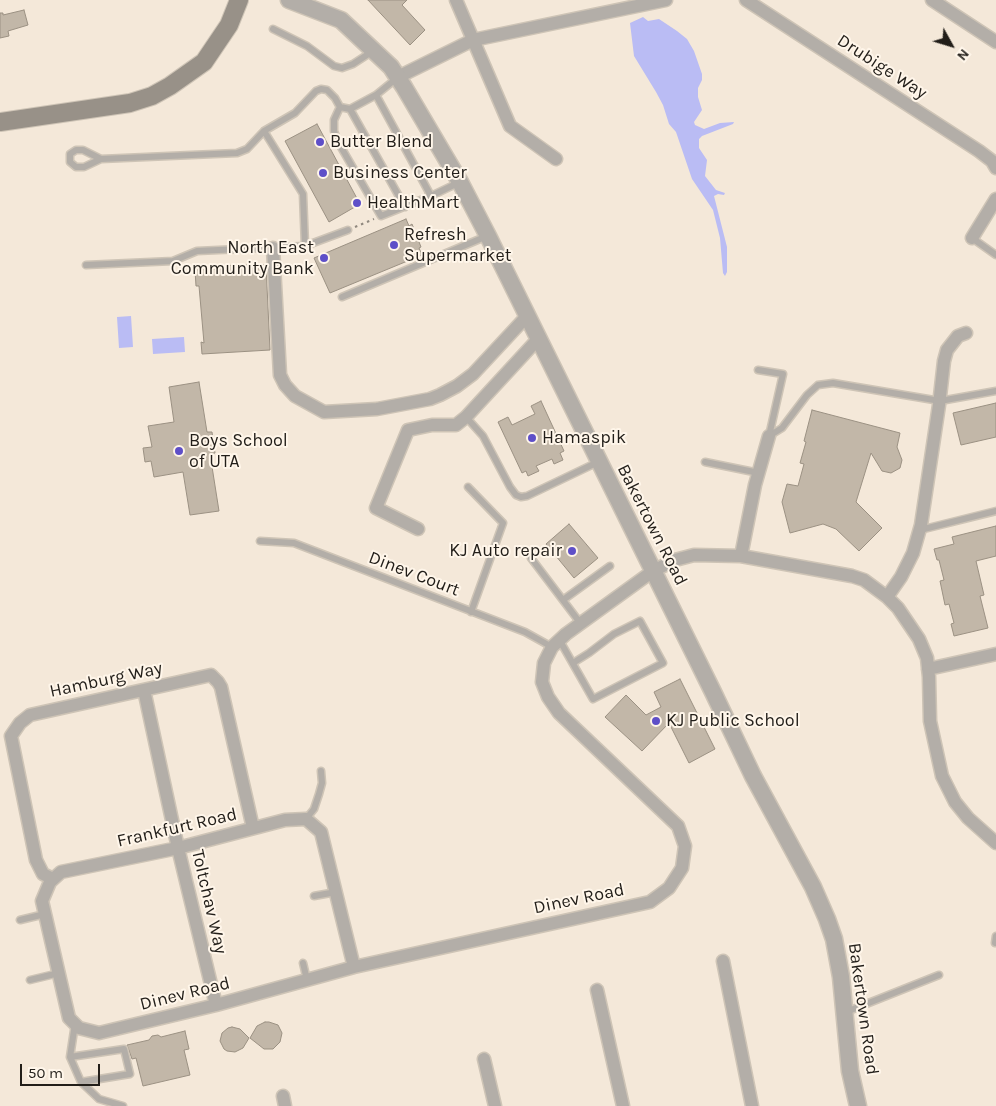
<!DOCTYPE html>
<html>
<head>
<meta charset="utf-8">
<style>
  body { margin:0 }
  #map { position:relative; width:996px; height:1106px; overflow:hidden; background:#f4e8d9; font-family:Karla,sans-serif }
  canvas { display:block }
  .north { position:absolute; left:926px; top:20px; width:50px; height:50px; -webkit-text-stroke:4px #fff6ea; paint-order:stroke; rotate:129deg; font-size:14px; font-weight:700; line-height:20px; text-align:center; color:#221e19 }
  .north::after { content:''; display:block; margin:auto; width:18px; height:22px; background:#221e19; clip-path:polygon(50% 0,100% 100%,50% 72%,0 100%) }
  .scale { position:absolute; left:20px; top:1064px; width:80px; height:22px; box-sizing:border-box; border:2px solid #221e19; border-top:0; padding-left:6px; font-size:15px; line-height:18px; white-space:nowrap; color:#221e19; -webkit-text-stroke:4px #fff6ea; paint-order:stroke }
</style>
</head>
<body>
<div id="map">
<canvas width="996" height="1106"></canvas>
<div class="north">N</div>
<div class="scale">50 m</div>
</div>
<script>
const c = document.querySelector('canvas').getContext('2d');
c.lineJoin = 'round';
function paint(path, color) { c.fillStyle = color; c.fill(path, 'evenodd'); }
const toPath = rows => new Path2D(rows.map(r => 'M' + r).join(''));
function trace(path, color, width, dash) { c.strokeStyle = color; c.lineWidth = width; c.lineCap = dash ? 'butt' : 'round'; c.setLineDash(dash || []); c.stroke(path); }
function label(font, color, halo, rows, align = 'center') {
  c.font = font + ' Karla,sans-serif'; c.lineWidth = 4; c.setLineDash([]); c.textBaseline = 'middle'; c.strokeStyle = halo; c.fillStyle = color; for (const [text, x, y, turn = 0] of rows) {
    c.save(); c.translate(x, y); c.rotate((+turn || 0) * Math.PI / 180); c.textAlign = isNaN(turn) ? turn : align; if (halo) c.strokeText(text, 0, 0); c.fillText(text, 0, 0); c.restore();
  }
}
paint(toPath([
  [643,17,648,21,659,19,677,31,687,39,694,51,702,74,702,80,698,88,698,97,702,110,694,122,695,125,704,129,720,123,734,122,733,124,702,136,699,139,699,148,707,160,705,176,716,190,725,193,724,195,718,194,714,196,727,247,727,272,725,276,723,273,720,238,713,210,692,179,676,132,669,124,663,105,656,92,634,56,630,23],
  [131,316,133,347,119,348,117,317],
  [184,337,185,352,153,354,152,339]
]), '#babcf4');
const building = toPath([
  [368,0,407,0,402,5,425,30,410,45,368,0],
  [24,10,28,25,8,31,9,36,0,38,0,13,3,13,3,15,24,10],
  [317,124,360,204,329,222,285,141,317,124],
  [406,219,409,226,412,224,421,247,419,248,422,255,330,293,314,258,406,219],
  [235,265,266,265,270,350,202,354,201,342,204,343,199,286,196,286,195,270,224,269,224,266,235,265],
  [199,382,207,432,212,432,215,453,210,454,219,511,190,515,183,472,154,477,151,461,145,462,143,448,152,447,148,426,174,422,169,387,199,382],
  [541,401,564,451,560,453,563,460,554,464,552,459,536,466,539,471,528,476,526,471,522,473,498,422,508,417,512,425,535,414,531,406,541,401],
  [996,403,996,437,961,445,953,413,996,403],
  [812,410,900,433,897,447,902,460,900,468,891,473,882,471,871,453,856,502,882,528,859,551,836,529,823,524,790,533,782,502,787,484,798,486,804,464,800,463,806,442,804,441,812,410],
  [569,524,598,558,574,578,546,544,569,524],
  [996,526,996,556,976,561,984,595,980,596,988,628,954,636,951,624,954,623,949,604,945,605,940,581,944,580,939,560,937,560,934,549,954,544,952,537,996,526],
  [680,679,715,749,689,763,669,723,642,751,605,717,626,695,646,715,661,707,654,692,680,679],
  [265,1022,269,1022,278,1025,282,1033,280,1042,273,1049,264,1049,250,1038,257,1026,265,1022],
  [232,1027,240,1029,249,1038,243,1048,235,1052,227,1051,224,1049,220,1041,222,1033,228,1028,232,1027],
  [185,1031,189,1049,184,1050,190,1075,143,1086,136,1058,132,1059,127,1045,149,1040,152,1036,158,1035,161,1037,185,1031]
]);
paint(building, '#c2b7a8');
trace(building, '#9b9183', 1);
const service = toPath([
  [273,29,307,46,334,66,342,68,353,64,373,51],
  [397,78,376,95,350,109,405,207],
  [376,95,431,196],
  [340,107,334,120,334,131,338,142,381,216,431,196,460,182],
  [264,131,303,194,305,246],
  [101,159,84,167,76,167,70,162,70,154,76,150,83,150,101,159,237,153,247,149,264,131,295,113,316,91,321,89,327,90,335,98,340,107,350,109],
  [972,238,996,255],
  [86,265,173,261,197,251,305,246,348,230],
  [342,297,487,236],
  [758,370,783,374,769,436],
  [466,417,483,436,510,487,516,495,521,497,527,496,598,462],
  [769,436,782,428,807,395,818,385,833,383,940,401,996,391],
  [705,462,759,473],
  [468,487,503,523,471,612],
  [920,530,996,511],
  [260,541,294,543,525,632,552,647],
  [531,558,581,624],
  [563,600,610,566],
  [560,641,593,699,663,663,640,621,614,634,589,653,573,663],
  [306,819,314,809,319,794,322,783,321,771],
  [314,896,336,892],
  [20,920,45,914],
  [995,943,996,936],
  [303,963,307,980],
  [30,980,59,973],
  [846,1012,939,975],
  [75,1024,70,1057,81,1082,99,1099,123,1106],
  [70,1057,124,1049,130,1074,81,1082]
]);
const minor = toPath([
  [456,0,510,126,556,159],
  [746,0,979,151,992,161,996,168],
  [932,0,996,42],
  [398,77,473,40,666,0],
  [972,238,996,199],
  [273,248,280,375,285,385,295,396,324,412,377,409,430,399,440,395,457,386,473,374,527,316],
  [418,529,376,508,408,430,432,425,456,425,466,417,538,339],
  [741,556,755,485,769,436],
  [887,597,901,577,913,553,921,525,939,405,944,361,947,350,958,336,966,333],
  [928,669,996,654],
  [144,690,178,848,216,1005],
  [53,879,43,874,36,860,11,736,20,723,30,715,211,675,218,682,221,687,253,828],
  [723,961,752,1106],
  [354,967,321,832,306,819,285,820,178,848,61,872,50,882,42,901,69,1018,79,1028,99,1033,216,1005,354,967,650,902,669,888,682,868,685,846,678,826,559,713,548,697,542,682,544,663,552,647,566,634,653,571,675,560,694,555,741,556,852,576,864,580,887,597,898,608,919,639,927,658,929,677,930,721,942,776,955,802,968,818,996,843],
  [597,990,623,1106],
  [484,1059,495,1106],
  [283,1096,285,1106]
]);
const tertiary = toPath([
  [289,0,341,20,391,67,404,87,460,182,488,236,713,692,753,776,813,887,827,919,834,939,841,977,850,1071,858,1106]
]);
const secondary = toPath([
  [0,122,130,103,152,96,170,86,204,62,229,25,239,0]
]);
trace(service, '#cec4b6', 9);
trace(minor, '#cec4b6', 15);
trace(tertiary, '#cec4b6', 19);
trace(secondary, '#cec4b6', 20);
trace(toPath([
  [355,227,374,219]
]), '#90887e', 2, [2.5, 4]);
trace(service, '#b3aea8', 6);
trace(minor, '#b3aea8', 12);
trace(tertiary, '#b3aea8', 16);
trace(secondary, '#989188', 18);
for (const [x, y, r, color] of [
  [320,142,5,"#5e4fc8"],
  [323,173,5,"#5e4fc8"],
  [357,203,5,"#5e4fc8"],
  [394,245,5,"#5e4fc8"],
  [324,258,5,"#5e4fc8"],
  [532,438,5,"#5e4fc8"],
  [179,451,5,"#5e4fc8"],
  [572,551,5,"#5e4fc8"],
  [656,721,5,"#5e4fc8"]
]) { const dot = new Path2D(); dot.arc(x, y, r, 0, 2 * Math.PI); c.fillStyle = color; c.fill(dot); trace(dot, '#fff6ea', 2); }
label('18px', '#221e19', '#fff6ea', [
  ["Drubige Way",882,67,33],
  ["Bakertown Road",652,525,63],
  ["Dinev Court",414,574,21],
  ["Hamburg Way",106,680,-12],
  ["Frankfurt Road",177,828,-13],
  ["Dinev Road",579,899,-12],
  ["Toltchav Way",209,902,77],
  ["Dinev Road",185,994,-14],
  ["Bakertown Road",863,1009,82]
]);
label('18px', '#221e19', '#fff6ea', [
  ["Butter Blend",330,142],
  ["Business Center",333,173],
  ["HealthMart",367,203],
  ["Refresh",404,235],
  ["Supermarket",404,256],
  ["North East",314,248,"right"],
  ["Community Bank",314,269,"right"],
  ["Hamaspik",542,438],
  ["Boys School",189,441],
  ["of UTA",189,462],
  ["KJ Auto repair",562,551,"right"],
  ["KJ Public School",666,721]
], 'left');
</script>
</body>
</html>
